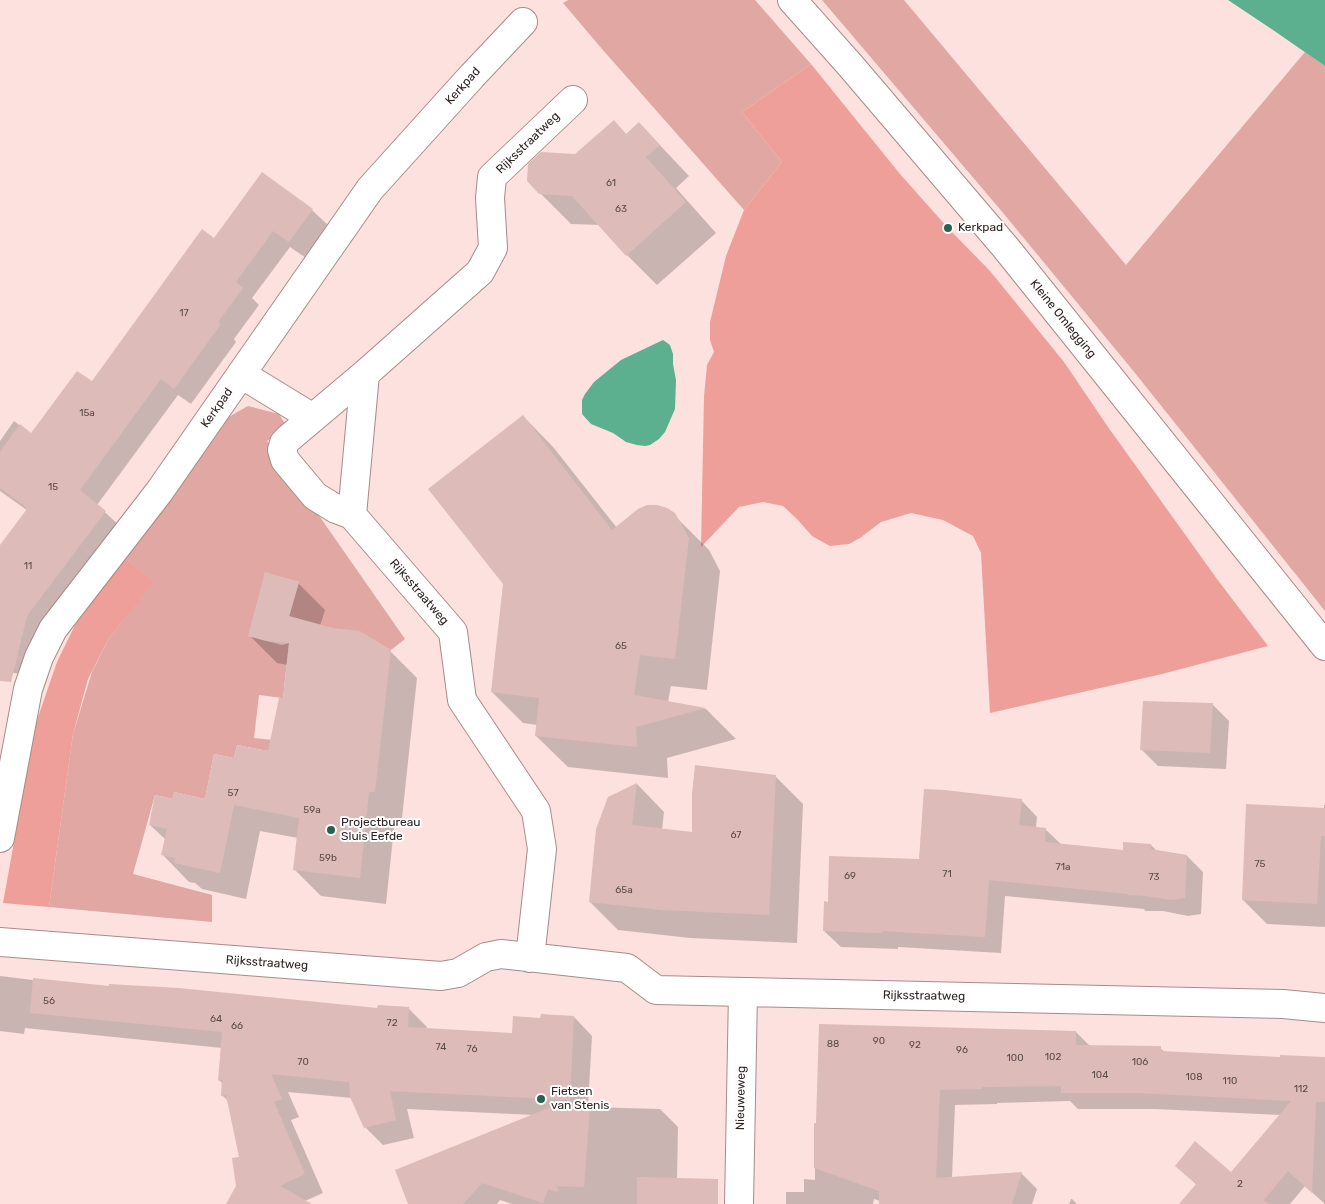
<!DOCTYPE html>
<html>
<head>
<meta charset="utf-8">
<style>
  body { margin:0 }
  canvas { display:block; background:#fde1de }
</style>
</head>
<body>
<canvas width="1325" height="1204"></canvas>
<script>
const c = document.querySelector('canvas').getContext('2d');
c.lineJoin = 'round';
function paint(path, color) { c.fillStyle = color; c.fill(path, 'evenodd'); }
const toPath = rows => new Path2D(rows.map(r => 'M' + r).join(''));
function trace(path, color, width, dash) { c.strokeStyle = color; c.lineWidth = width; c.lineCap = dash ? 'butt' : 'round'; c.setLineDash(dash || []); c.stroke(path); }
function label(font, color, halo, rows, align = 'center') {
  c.font = font + ' Rubik,sans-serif'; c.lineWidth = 4; c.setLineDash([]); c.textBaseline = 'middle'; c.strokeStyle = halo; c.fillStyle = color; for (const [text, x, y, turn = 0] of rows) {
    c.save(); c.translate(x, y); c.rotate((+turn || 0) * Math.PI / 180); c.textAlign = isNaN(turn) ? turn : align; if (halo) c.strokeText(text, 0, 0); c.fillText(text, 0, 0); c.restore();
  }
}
paint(toPath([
  [568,0,755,0,811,64,742,112,782,162,744,210,602,49,563,3],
  [822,0,904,0,1126,265,1305,52,1325,66,1325,611,1135,373,999,208],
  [248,406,279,414,287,427,267,441,405,639,391,650,304,626,289,617,299,582,265,573,249,636,282,645,289,643,283,698,259,695,254,738,273,740,268,751,237,745,234,758,214,754,205,799,174,792,173,799,155,795,133,874,212,895,212,922,49,907,73,734,92,672,109,638,153,582,124,557,227,418]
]), '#e0a7a3');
paint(toPath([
  [811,64,900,174,948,228,990,271,1064,362,1108,427,1217,579,1268,646,1162,674,990,713,981,553,973,536,943,520,911,513,881,522,860,538,849,544,830,546,812,536,797,519,783,506,763,502,739,507,701,547,704,396,707,365,714,352,710,340,710,322,726,256,744,210,782,162,742,112],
  [124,557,154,582,109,638,88,679,73,734,49,907,3,903,35,726,57,662,77,621,97,592]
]), '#ee9f99');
paint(toPath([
  [1228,0,1325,0,1325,66,1273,30],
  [663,340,670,345,673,354,673,364,676,380,675,409,665,432,659,439,650,445,645,446,637,445,626,442,613,433,591,424,582,414,582,400,585,394,594,382,621,360]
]), '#5caf8f');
paint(toPath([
  [614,122,627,135,639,123,689,176,676,188,716,233,657,285,627,255,600,225,571,224,540,193,576,156],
  [312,210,329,226,306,258,290,247,252,298,259,305,234,339,236,342,191,404,178,395,97,505,122,528,32,677,2,670,0,668,0,548,28,511,0,491,0,441,14,421,32,435,92,383,214,240],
  [523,416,554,448,617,528,670,511,709,550,720,571,707,690,671,686,668,702,706,709,736,739,667,758,668,778,568,767,536,736,537,725,523,723,492,692],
  [298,583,325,610,320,626,390,651,417,678,402,818,395,818,386,904,321,896,295,870,298,838,260,831,246,899,202,889,195,883,189,882,163,855,166,840,150,825,174,801,206,800,235,760,269,752,284,699,288,665,277,663,250,636],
  [1212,704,1229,721,1226,769,1158,766,1141,749],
  [775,776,803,804,797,943,690,938,618,930,590,902,637,784,664,812,662,830,693,833],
  [1021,800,1037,817,1036,828,1045,829,1062,845,1124,851,1151,845,1157,851,1187,856,1203,872,1201,914,1188,916,1163,911,1145,911,1144,909,1005,896,1001,953,898,947,898,949,841,947,824,931,829,903,920,860],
  [1324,805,1325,805,1325,927,1267,924,1243,900,1324,809],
  [0,976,33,980,379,1009,408,1008,427,1027,426,1029,513,1034,541,1019,574,1017,592,1036,588,1107,660,1109,678,1127,677,1179,700,1204,512,1204,500,1200,497,1204,409,1204,534,1115,407,1109,414,1138,383,1145,365,1127,352,1098,288,1092,299,1117,291,1120,323,1193,305,1201,310,1204,227,1204,246,1170,229,1102,222,1095,223,1084,219,1080,222,1048,25,1028,24,1034,0,1031],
  [1076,1032,1090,1046,1160,1048,1165,1052,1281,1058,1325,1058,1325,1204,1305,1186,1290,1204,1181,1204,1197,1185,1176,1166,1231,1174,1280,1115,1155,1109,1078,1109,1070,1101,997,1103,997,1104,955,1105,952,1178,1021,1173,1037,1189,1032,1204,889,1204,874,1199,873,1204,786,1204,786,1192,804,1192,804,1179,815,1180,815,1124],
  [1071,1199,1072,1199,1077,1204,1069,1204]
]), '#0003');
paint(toPath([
  [614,120,626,134,639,122,660,145,646,157,686,202,626,256,572,196,539,194,527,181,528,164,541,152,575,154],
  [262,172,313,209,289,242,273,231,236,282,243,288,218,322,221,324,174,389,161,379,80,490,106,511,27,616,11,682,0,681,0,545,27,509,25,508,26,507,0,488,0,452,20,424,31,433,77,371,92,381,202,229,214,238],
  [523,415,612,530,638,509,647,505,657,505,667,508,675,513,689,538,675,659,640,655,634,695,706,708,636,727,637,747,535,736,539,698,491,692,503,584,428,489],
  [265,572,299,582,289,616,333,628,360,631,391,650,375,792,369,792,360,878,293,870,299,818,234,805,220,873,174,863,175,858,161,855,167,829,149,825,155,795,173,799,174,792,205,799,214,754,234,758,237,745,268,751,279,698,283,698,289,643,266,641,248,636],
  [1143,701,1213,703,1210,753,1140,750],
  [695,765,776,775,769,915,661,910,589,902,596,829,608,797,637,783,632,825,692,832,692,794],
  [924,789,945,790,1022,799,1019,825,1046,828,1045,842,1123,850,1123,842,1151,844,1151,849,1187,855,1185,898,1171,900,1146,896,1128,895,1128,894,989,880,985,937,882,931,882,933,823,931,824,901,828,902,829,856,919,859],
  [1246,804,1325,808,1325,836,1321,836,1317,904,1242,900],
  [33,978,109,986,109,984,179,988,377,1008,378,1005,409,1007,408,1027,512,1033,513,1016,540,1018,541,1014,574,1016,570,1100,390,1091,396,1120,364,1128,350,1097,349,1082,271,1074,282,1099,274,1102,305,1174,280,1186,312,1204,226,1204,236,1186,232,1158,239,1157,226,1095,221,1096,222,1079,218,1081,222,1032,30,1013],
  [819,1024,1076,1031,1076,1045,1161,1046,1161,1051,1280,1057,1280,1055,1325,1057,1325,1102,1316,1102,1312,1193,1288,1171,1264,1200,1269,1204,1179,1204,1196,1184,1175,1166,1195,1141,1231,1172,1291,1101,1138,1093,1061,1093,1061,1086,982,1087,982,1089,940,1090,936,1178,1022,1172,1012,1204,879,1204,879,1191,814,1168,814,1123,816,1123],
  [556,1105,590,1106,584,1187,557,1186,558,1192,548,1189,543,1203,482,1183,463,1204,408,1204,395,1170],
  [637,1177,718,1179,718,1204,637,1204]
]), '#ddbbb8');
const minor = toPath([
  [241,374,313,418],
  [352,515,336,509,315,496,285,460,282,450,284,443,289,438,365,374],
  [0,838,28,689,39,657,53,629,159,492,370,189,472,76,523,22],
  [0,942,441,976,458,973,486,957,501,954,627,968,656,990,1283,1004,1325,1008],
  [530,958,542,849,536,811,462,700,453,632,352,515,365,374,480,272,493,248,490,198,492,177,573,100],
  [739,1204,743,992]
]);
const major = toPath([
  [792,0,850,65,1006,248,1325,646]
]);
trace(minor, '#aa8a87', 30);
trace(major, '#aa8a87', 30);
trace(minor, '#fff', 28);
trace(major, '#fff', 28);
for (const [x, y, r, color] of [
  [948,228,5,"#27624c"],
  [331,830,5,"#27624c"],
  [541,1099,5,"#27624c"]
]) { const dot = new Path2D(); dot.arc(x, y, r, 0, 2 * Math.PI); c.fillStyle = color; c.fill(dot); trace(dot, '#fff', 2); }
label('10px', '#5b4a48', null, [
  ["61",611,183],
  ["63",621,209],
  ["17",184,313],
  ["15a",87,413],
  ["15",53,487],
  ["11",28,566],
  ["65",621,646],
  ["57",233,793],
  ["59a",312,810],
  ["67",736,835],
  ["59b",328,858],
  ["75",1260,864],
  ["71a",1063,867],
  ["71",947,874],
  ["69",850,876],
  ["73",1154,877],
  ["65a",624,890],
  ["56",49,1001],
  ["64",216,1019],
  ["72",392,1023],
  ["66",237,1026],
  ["90",879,1041],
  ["88",833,1044],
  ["92",915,1045],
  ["74",441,1047],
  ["76",472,1049],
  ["96",962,1050],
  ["102",1053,1057],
  ["100",1015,1058],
  ["70",303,1062],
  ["106",1140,1062],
  ["104",1100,1075],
  ["108",1194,1077],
  ["110",1230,1081],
  ["112",1301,1089],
  ["2",1240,1184]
]);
label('12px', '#302423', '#fff', [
  ["Kerkpad",463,86,-48],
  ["Rijksstraatweg",528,143,-44],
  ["Kleine Omlegging",1063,319,51],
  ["Kerkpad",217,408,-55],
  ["Rijksstraatweg",419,592,49],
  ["Rijksstraatweg",267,963,4],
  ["Rijksstraatweg",924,996,1],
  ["Nieuweweg",741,1098,-89]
]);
label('12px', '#302423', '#fff', [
  ["Kerkpad",958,228],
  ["Projectbureau",341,823],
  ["Sluis Eefde",341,837],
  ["Fietsen",551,1092],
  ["van Stenis",551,1106]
], 'left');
</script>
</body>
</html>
